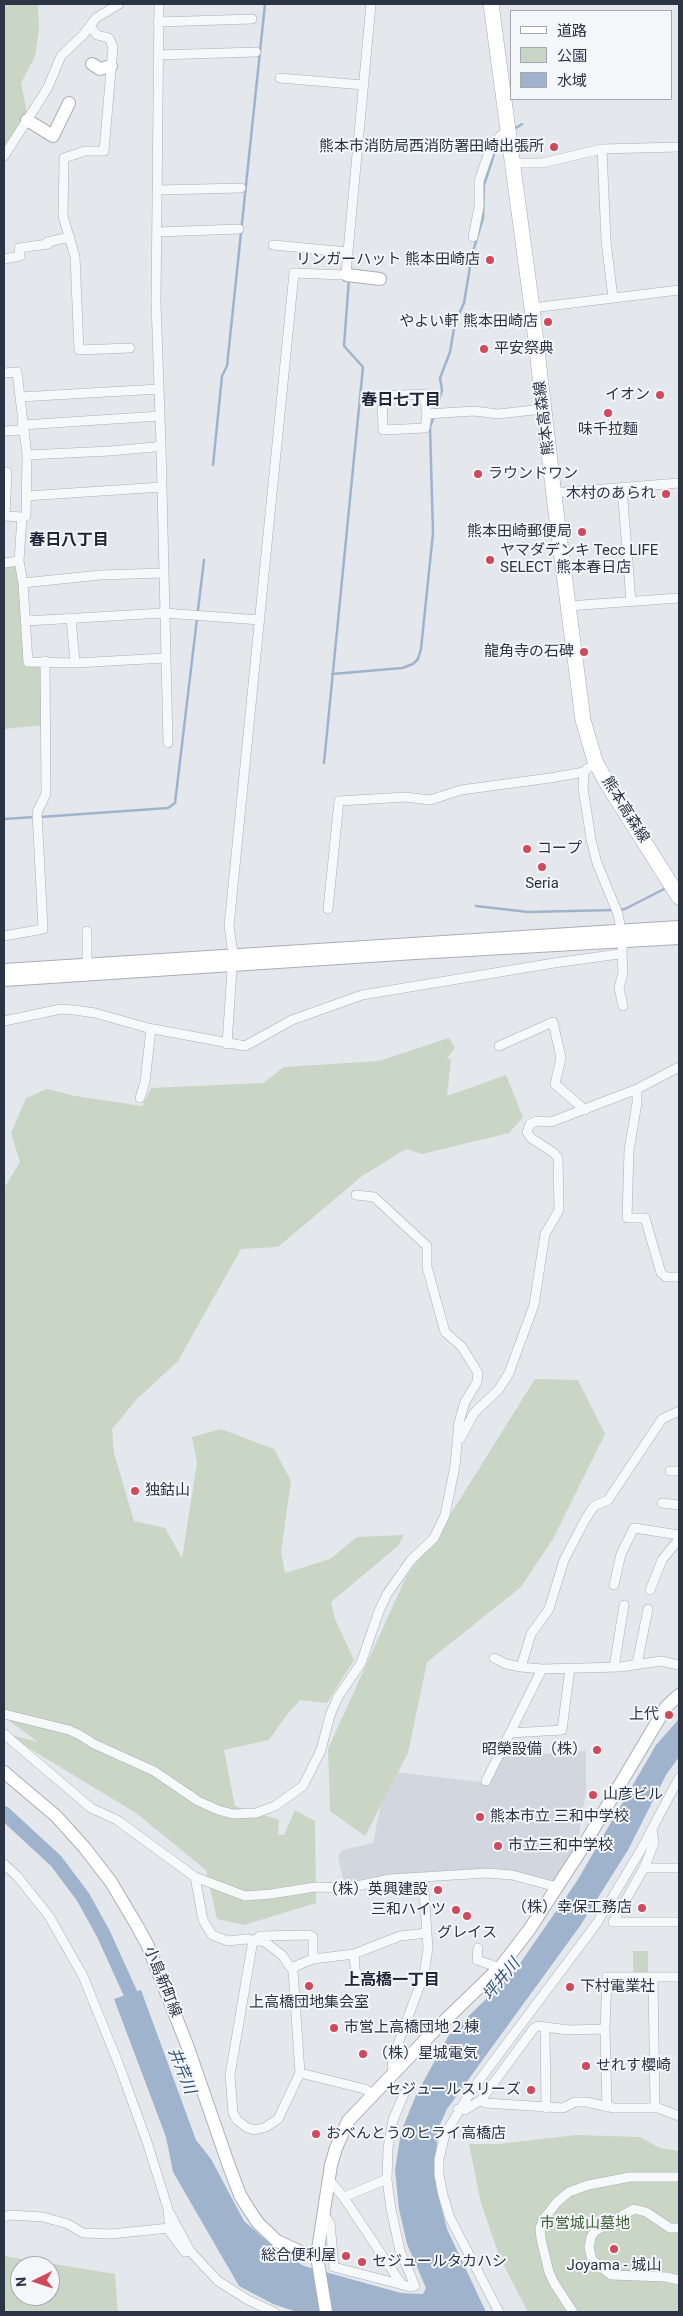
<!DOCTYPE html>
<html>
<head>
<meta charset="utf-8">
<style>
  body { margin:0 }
  #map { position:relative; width:683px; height:2316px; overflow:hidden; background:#e4e7ec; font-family:Roboto,"Noto Sans JP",sans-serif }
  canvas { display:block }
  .frame { position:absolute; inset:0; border:5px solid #2b3445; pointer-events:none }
  .legend { position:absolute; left:510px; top:10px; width:162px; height:90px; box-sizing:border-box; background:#f4f6f9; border:1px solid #a4a8b1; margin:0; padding:6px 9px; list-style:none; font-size:15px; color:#2b3445 }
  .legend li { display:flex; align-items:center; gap:10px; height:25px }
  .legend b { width:25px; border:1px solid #a4a8b1 }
  .north { position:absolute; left:10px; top:2256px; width:50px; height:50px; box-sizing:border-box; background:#f4f6f9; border:1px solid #a4a8b1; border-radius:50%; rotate:266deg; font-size:14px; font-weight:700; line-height:20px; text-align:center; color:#2b3445 }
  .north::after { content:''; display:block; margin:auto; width:18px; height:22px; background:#d1495b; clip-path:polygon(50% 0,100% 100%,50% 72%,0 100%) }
</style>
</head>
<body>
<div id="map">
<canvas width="683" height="2316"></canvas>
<div class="frame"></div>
<ul class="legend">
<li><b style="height:6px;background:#fff"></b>道路</li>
<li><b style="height:14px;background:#c9d6c5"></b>公園</li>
<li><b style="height:14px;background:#9fb4cc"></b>水域</li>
</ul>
<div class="north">N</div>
</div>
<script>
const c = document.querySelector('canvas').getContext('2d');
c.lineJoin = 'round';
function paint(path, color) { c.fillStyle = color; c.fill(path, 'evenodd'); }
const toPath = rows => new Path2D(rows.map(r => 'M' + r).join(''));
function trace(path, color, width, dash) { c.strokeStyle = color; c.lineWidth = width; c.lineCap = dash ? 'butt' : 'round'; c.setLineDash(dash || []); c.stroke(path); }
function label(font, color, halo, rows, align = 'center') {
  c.font = font + ' Roboto,"Noto Sans JP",sans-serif'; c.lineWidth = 4; c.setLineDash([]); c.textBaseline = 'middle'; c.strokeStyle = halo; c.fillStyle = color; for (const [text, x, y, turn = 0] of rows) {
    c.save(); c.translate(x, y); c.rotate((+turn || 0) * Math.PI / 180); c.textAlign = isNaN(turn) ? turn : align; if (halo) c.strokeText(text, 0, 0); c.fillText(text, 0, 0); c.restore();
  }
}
paint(toPath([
  [586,1751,586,1792,577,1845,555,1881,502,1872,458,1870,386,1876,344,1883,338,1856,342,1850,373,1843,388,1771,488,1783,502,1757]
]), '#d2d6de');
paint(toPath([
  [4,4,38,4,39,29,35,56,21,83,27,113,17,135,4,148],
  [19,561,28,662,45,661,45,725,4,729,4,563],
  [449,1038,455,1048,447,1058,451,1060,447,1096,506,1075,523,1117,509,1133,422,1154,406,1149,362,1176,278,1247,241,1249,178,1361,136,1400,112,1429,114,1453,134,1521,165,1528,182,1558,197,1463,192,1437,221,1429,274,1449,291,1481,281,1552,285,1573,330,1559,357,1537,404,1535,398,1546,331,1602,335,1619,354,1660,327,1703,300,1700,289,1712,269,1740,224,1750,235,1806,279,1820,278,1835,284,1835,295,1810,315,1821,316,1903,244,1925,217,1919,206,1870,136,1813,4,1733,38,1742,4,1717,4,1188,20,1162,11,1133,26,1098,47,1089,75,1096,142,1106,151,1088,263,1083,284,1067,379,1061],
  [535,1379,578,1380,605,1434,553,1539,521,1587,427,1662,408,1753,365,1836,330,1811,328,1749,406,1577,457,1504],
  [633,1951,648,1951,648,1973,633,1972],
  [576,2135,640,2137,660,2148,679,2151,679,2312,528,2312,500,2258,481,2203,469,2144,499,2144],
  [4,2256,115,2274,118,2312,4,2312],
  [20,2266,50,2266,50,2296,20,2296]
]), '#c9d6c5');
paint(toPath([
  [679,1719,679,1757,666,1775,628,1850,580,1926,447,2109,437,2131,436,2187,447,2229,486,2312,297,2312,273,2304,239,2286,173,2172,166,2137,114,1999,141,1990,196,2140,211,2159,244,2221,276,2249,304,2266,401,2293,423,2294,426,2288,407,2244,399,2209,395,2170,401,2132,416,2095,449,2035,514,1972,577,1881,656,1745]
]), '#9fb4cc');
trace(toPath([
  [513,130,522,124],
  [436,410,442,390,440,378,450,352,455,323,464,303,472,255,483,218,484,185,496,148],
  [213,465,222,376,227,366,265,4],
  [332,674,402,668,413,664,418,659,421,649,433,533,430,427,434,416],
  [324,763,363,367,344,346,349,278],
  [40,817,168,808,175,803,204,560],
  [4,819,35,817],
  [476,906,528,912,614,910],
  [619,910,625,909,666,888]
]), '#9fb4cc', 2.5);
trace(toPath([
  [4,1813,56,1861,83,1897,103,1933,138,2010]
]), '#9fb4cc', 14);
const street = toPath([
  [159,4,156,302,161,445,168,743],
  [158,22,252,19],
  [90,26,97,35,109,38,113,47,104,151,85,151,64,158,63,216,75,257,79,350,130,348],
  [158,55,256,52],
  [280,78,363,85],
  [602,149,606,241,613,298],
  [4,156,47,89,61,56,83,35,96,18,119,4],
  [513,163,542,163,602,149,679,147],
  [158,190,241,188],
  [157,232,239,229],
  [473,237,479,207,479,181,490,149,500,136,509,130],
  [273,245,348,252],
  [4,259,20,256,19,248,48,244,47,242,70,237],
  [532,308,679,290],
  [4,373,17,372,27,455,110,451,155,447,161,445],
  [20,397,159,389],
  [427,414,424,394,382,396,383,430,425,428,427,414,474,411,498,414,543,409],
  [22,425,160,416],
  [4,431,23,430],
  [7,472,5,516,22,517,19,561,23,583,28,662,75,663,165,658],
  [622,488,631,601],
  [553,493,679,483],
  [26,496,162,487],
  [22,517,26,516,27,455],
  [4,563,19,561],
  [23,583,100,575,164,573],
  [568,606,679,598],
  [71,618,75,663],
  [26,621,164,613,260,620],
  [328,909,339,801,405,797,430,800,461,790,550,778,584,772,588,768],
  [87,931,87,969],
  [4,936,43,929,37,812,46,794,45,661],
  [622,952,623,973,619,988,623,1006],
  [4,1021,61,1009,74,1010,95,1013,148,1028,245,1046,292,1020,362,995,554,963,619,954,622,952,623,941,618,914,597,863,591,839,583,788,584,772],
  [227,1044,233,954,229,926,294,273,344,275,346,273,371,4],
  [499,1046,553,1022,561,1058,555,1084,585,1110],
  [679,1067,637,1089,637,1103,629,1150,627,1218,645,1218,661,1273,666,1277,679,1277],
  [140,1098,145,1082,151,1029],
  [679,1411,662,1419,608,1500,594,1506,585,1520,564,1560,549,1609,531,1634,521,1667,542,1669,620,1667,661,1661,679,1665],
  [460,1439,474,1413,499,1389,509,1373,534,1305,545,1234,559,1210,558,1158,554,1153,531,1138,527,1132,530,1124,537,1121,551,1122,637,1089],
  [670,1471,679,1471],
  [662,1503,679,1505],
  [614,1585,621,1554,634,1528,679,1535],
  [650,1590,662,1560,679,1539],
  [494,1658,506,1664,521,1667],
  [637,1664,648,1609],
  [614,1667,624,1605],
  [4,1714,69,1730,80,1735,94,1744,154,1771,198,1801,218,1810,233,1814,256,1813,275,1806,303,1786,321,1750,330,1715,338,1697,361,1663,379,1611,387,1594,411,1560,434,1538,445,1515,455,1466,459,1422,465,1402,477,1382,478,1373,462,1347,445,1332,427,1267,427,1246,374,1197,356,1195],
  [510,1733,562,1730,570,1668],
  [4,1734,91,1808,117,1820,195,1877,245,1896,271,1894,315,1887,347,1888,390,1879,487,1873,512,1875,557,1887],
  [486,1781,542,1669],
  [4,1864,17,1876,49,1916,83,1976,119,2065,147,2142,168,2209,170,2232,185,2252,190,2251,218,2281,248,2300,274,2312],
  [644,1868,654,1843,652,1829],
  [679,1868,644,1868,613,1922,679,1922],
  [195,1877,203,1920,212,1935,228,1941,246,1939,265,1942,282,1955,293,1971,300,2073,365,2089,372,2094],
  [256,1939,260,1936,309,1935,313,1937,313,1959],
  [253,1940,230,2075,233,2113,237,2120,246,2127,254,2130,266,2127,278,2119,300,2073],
  [478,1948,477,1960,500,1968],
  [354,1954,356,1979],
  [291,1968,313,1959,354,1954,400,1936,427,1933],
  [653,1977,655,2108],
  [545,2027,546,2108],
  [393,2073,392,2060,424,1974,428,1948,423,1877],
  [481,2100,485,2103,563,2108,575,2102,586,2102,614,2108,658,2108,679,2116],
  [607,2107,605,2029,607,1977,679,1977],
  [458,2109,465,2110,481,2100,534,2028,538,2026,568,2030,605,2029],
  [328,2181,332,2183,344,2198,402,2285],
  [344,2197,387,2179],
  [170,2214,190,2251],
  [325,2216,330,2223,334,2267,411,2287,415,2286,400,2251,391,2209,387,2180,388,2148,393,2120,404,2094],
  [4,2217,10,2215,43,2217,68,2224,83,2233,111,2234,169,2228],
  [679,2228,670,2228,646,2212,634,2209,595,2231,591,2237,589,2247,592,2260,611,2275,666,2277,679,2280],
  [499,2312,450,2218,443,2195,439,2175,439,2159,445,2134,472,2090,597,1923,642,1848,679,1778],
  [573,2312,554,2283,549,2272,541,2239,540,2228,543,2220,557,2202,569,2192,588,2185,630,2177,679,2177]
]);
const secondary = toPath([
  [92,64,100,69,111,66],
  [27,120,53,136,69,103],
  [346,273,347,275,380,279],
  [4,970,679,927],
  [4,980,415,953,679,938],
  [4,1772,56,1816,84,1847,111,1882,136,1924,147,1944,187,2045,229,2166,240,2195,248,2208,258,2223,277,2241,303,2253,317,2256],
  [326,2312,317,2256,331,2165,336,2148,348,2121,431,2034,502,1965,529,1930,581,1850,666,1707,679,1695]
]);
const primary = toPath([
  [491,4,532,308,555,504,583,720,595,761,608,785,679,897]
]);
trace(street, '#a9aeb7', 10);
trace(secondary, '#a9aeb7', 14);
trace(primary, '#a3abb8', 16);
trace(street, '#f7f8fa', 9);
trace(secondary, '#fff', 12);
trace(primary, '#fff', 15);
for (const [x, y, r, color] of [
  [554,147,5,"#d1495b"],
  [490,260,5,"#d1495b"],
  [548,322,5,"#d1495b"],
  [484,349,5,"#d1495b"],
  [660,395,5,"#d1495b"],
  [608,413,5,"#d1495b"],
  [478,474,5,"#d1495b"],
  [666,494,5,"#d1495b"],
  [582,532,5,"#d1495b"],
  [490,560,5,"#d1495b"],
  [584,652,5,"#d1495b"],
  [527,849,5,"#d1495b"],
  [542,867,5,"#d1495b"],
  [135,1491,5,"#d1495b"],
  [669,1715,5,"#d1495b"],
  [597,1750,5,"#d1495b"],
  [593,1795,5,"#d1495b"],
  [480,1817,5,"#d1495b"],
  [498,1846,5,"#d1495b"],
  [438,1890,5,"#d1495b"],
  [642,1908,5,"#d1495b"],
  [456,1910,5,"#d1495b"],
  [467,1916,5,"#d1495b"],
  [309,1986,5,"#d1495b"],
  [570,1987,5,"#d1495b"],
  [334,2028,5,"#d1495b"],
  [363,2054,5,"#d1495b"],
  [586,2066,5,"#d1495b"],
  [531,2090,5,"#d1495b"],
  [316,2134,5,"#d1495b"],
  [614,2249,5,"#d1495b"],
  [346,2256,5,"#d1495b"],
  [362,2262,5,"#d1495b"]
]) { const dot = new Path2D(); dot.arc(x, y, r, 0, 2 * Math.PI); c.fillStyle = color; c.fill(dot); trace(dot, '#f4f6f9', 2); }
label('15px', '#2b3445', '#f4f6f9', [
  ["熊本市消防局西消防署田崎出張所",544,147],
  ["リンガーハット 熊本田崎店",480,260],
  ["やよい軒 熊本田崎店",538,322],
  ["平安祭典",494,349,"left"],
  ["イオン",650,395],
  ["味千拉麵",608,430,"center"],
  ["ラウンドワン",488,474,"left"],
  ["木村のあられ",656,494],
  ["熊本田崎郵便局",572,532],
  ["ヤマダデンキ Tecc LIFE",500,551,"left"],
  ["SELECT 熊本春日店",500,568,"left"],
  ["龍角寺の石碑",574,652],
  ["コープ",537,849,"left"],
  ["Seria",542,884,"center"],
  ["独鈷山",145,1491,"left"],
  ["上代",659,1715],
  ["昭榮設備（株）",587,1750],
  ["山彦ビル",603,1795,"left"],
  ["熊本市立 三和中学校",490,1817,"left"],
  ["市立三和中学校",508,1846,"left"],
  ["（株）英興建設",428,1890],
  ["（株）幸保工務店",632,1908],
  ["三和ハイツ",446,1910],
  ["グレイス",467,1933,"center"],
  ["下村電業社",580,1987,"left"],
  ["上高橋団地集会室",309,2003,"center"],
  ["市営上高橋団地２棟",344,2028,"left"],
  ["（株）星城電気",373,2054,"left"],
  ["せれす櫻崎",596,2066,"left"],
  ["セジュールスリーズ",521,2090],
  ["おべんとうのヒライ高橋店",326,2134,"left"],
  ["総合便利屋",336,2256],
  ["セジュールタカハシ",372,2262,"left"],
  ["Joyama - 城山",614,2266,"center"]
], 'right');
label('15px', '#2b3445', '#f4f6f9', [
  ["熊本高森線",545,418,-97],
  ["熊本高森線",625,810,58],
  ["小島新町線",162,1982,68]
]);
label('15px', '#3f6138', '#f4f6f9', [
  ["市営城山墓地",585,2224]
]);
label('bold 16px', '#1d2536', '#f4f6f9', [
  ["春日七丁目",401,401],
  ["春日八丁目",69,541],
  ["上高橋一丁目",392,1981]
]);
label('italic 16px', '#34527a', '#f4f6f9', [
  ["坪井川",502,1980,-51],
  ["井芹川",181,2071,68]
]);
</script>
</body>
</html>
